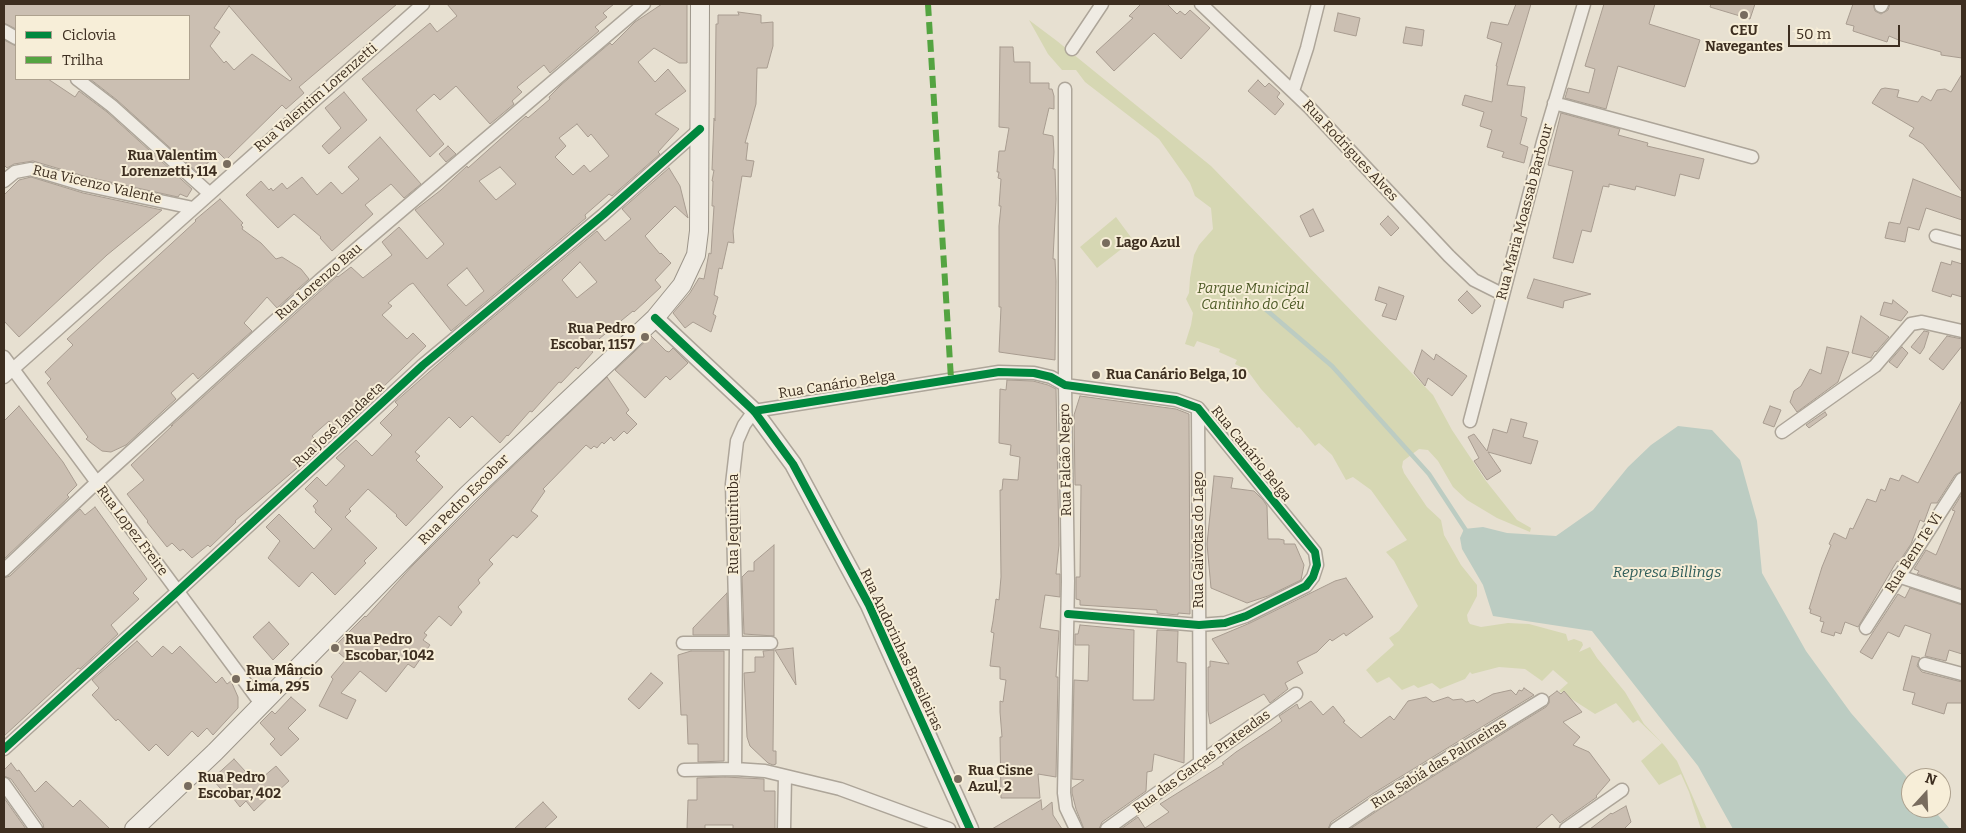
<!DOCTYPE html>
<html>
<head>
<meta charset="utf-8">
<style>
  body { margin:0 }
  #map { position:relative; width:1966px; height:833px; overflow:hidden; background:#e7e0d1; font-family:Bitter,serif }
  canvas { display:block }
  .frame { position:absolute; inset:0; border:5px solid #3d2e20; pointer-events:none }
  .legend { position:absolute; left:15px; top:15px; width:175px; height:65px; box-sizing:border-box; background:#f7eed8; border:1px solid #ada18e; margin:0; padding:6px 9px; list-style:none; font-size:15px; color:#3d2e20 }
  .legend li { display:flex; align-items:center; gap:10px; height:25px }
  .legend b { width:25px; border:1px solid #ada18e }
  .north { position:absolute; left:1901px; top:768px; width:50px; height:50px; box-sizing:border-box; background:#f7eed8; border:1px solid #ada18e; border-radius:50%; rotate:20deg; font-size:14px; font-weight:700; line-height:20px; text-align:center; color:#3d2e20 }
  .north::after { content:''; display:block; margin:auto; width:18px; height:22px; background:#786c5e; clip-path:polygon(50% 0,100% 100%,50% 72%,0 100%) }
  .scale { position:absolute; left:1788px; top:25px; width:112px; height:22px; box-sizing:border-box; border:2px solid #3d2e20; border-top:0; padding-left:6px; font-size:15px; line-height:18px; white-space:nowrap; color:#3d2e20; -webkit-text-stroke:4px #f7eed8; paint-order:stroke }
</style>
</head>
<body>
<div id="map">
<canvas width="1966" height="833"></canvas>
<div class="frame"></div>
<ul class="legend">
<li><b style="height:6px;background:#00873e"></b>Ciclovia</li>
<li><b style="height:6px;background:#54a441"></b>Trilha</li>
</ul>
<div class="north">N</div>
<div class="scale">50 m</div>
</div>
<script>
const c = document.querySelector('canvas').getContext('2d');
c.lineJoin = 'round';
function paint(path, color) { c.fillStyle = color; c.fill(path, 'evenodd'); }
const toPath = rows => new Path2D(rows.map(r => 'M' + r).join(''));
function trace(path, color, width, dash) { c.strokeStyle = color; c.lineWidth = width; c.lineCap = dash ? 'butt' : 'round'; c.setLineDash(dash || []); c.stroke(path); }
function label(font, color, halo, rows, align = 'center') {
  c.font = font + ' Bitter,serif'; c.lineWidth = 4; c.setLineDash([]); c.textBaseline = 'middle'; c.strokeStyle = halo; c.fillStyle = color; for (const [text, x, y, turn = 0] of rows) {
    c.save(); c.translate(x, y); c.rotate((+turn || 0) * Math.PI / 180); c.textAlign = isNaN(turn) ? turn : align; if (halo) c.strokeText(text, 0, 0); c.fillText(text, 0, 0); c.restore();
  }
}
paint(toPath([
  [1029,20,1057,41,1211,166,1433,395,1452,430,1486,481,1517,520,1531,528,1530,532,1497,518,1467,500,1453,487,1438,461,1428,450,1419,449,1403,461,1402,467,1404,473,1427,507,1441,520,1444,535,1461,565,1477,585,1477,596,1467,615,1468,621,1470,624,1481,627,1508,623,1529,624,1566,634,1568,641,1574,639,1582,642,1583,645,1579,652,1590,647,1597,658,1625,692,1644,724,1664,745,1677,761,1707,829,1701,829,1689,792,1681,774,1659,785,1641,761,1662,743,1638,720,1633,723,1616,703,1595,714,1559,691,1568,683,1553,670,1542,681,1525,669,1499,667,1472,674,1470,672,1465,679,1440,689,1432,683,1418,688,1414,685,1402,690,1389,677,1377,683,1366,670,1394,645,1389,638,1399,631,1418,606,1394,561,1386,552,1407,540,1371,490,1353,477,1346,480,1332,455,1319,443,1315,446,1299,427,1297,428,1261,389,1247,370,1235,364,1237,360,1219,352,1220,349,1197,341,1194,347,1185,344,1191,325,1193,313,1186,299,1189,293,1190,278,1194,255,1199,245,1213,229,1211,208,1195,196,1190,183,1159,139,1085,82,1076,70,1062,70,1048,54],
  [1116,217,1133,240,1097,268,1080,247]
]), '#d6d7b3');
paint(toPath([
  [1678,426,1712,430,1740,460,1757,521,1762,573,1806,651,1851,713,1911,782,1911,808,1932,808,1950,829,1733,829,1698,766,1592,631,1493,616,1483,585,1462,549,1460,538,1464,529,1483,527,1507,533,1556,536,1593,510,1628,467,1651,445]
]), '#bcccc2');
trace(toPath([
  [1264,308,1332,366,1429,474,1467,532]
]), '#bcccc2', 4.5);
const building = toPath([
  [4,4,397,4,299,87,304,93,286,109,282,105,226,160,218,152,198,173,117,100,90,79,189,79,189,16,16,16,16,29,4,23,4,4],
  [229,6,292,79,290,81,252,54,234,70,226,61,224,63,210,46,220,32,214,28,229,6],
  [447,4,614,4,603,13,607,17,595,27,599,31,550,73,544,65,517,87,522,92,512,101,514,104,490,124,456,86,440,100,434,94,416,110,444,144,430,157,362,79,430,23,437,32,457,16,447,4],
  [662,4,687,4,687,63,679,63,654,48,638,62,655,82,668,69,686,91,655,114,679,129,658,152,660,154,612,196,609,194,585,215,586,218,451,331,413,283,409,285,388,303,392,306,382,315,407,339,413,333,426,346,338,430,329,421,312,436,320,444,302,462,303,463,235,521,236,522,210,547,208,545,192,558,183,549,180,551,172,543,167,547,147,522,148,521,127,494,144,480,131,465,173,425,171,426,337,276,338,277,351,267,363,278,392,255,382,242,399,227,427,259,444,244,415,210,441,190,467,166,468,168,526,116,528,118,550,99,549,97,561,85,610,43,612,45,635,22,662,4],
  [577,124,588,137,591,134,609,156,590,172,584,165,573,175,555,157,566,146,559,138,577,124],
  [500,167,516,184,496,200,479,181,500,167],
  [467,268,484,291,466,306,447,285,467,268],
  [1141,4,1167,4,1177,14,1180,11,1185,15,1190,10,1210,28,1181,59,1154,33,1114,71,1096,52,1133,18,1129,16,1141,4],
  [1516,4,1531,4,1507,85,1525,87,1521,116,1527,118,1520,144,1528,147,1524,163,1502,157,1504,152,1487,147,1492,130,1480,126,1484,112,1462,105,1465,95,1492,102,1497,66,1496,66,1502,43,1487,38,1491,22,1508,25,1516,4],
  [1604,4,1655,4,1649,24,1700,40,1685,87,1618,66,1606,109,1565,98,1568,88,1589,93,1595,69,1585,66,1604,4],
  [1711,4,1755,4,1750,19,1710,7,1711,4],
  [1853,4,1873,4,1875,11,1881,14,1888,10,1890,4,1962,4,1962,58,1941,55,1941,52,1901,41,1889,36,1887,42,1853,31,1854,26,1846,24,1853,4],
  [738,12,761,15,761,23,773,22,773,46,767,68,757,68,756,104,745,143,748,143,746,160,754,161,751,177,742,176,733,231,734,243,728,242,722,269,719,268,714,295,718,297,713,314,716,316,711,332,693,322,685,328,673,313,690,293,699,278,704,279,709,253,711,254,714,206,712,206,713,181,712,181,714,170,712,170,714,118,715,121,716,24,718,24,718,15,739,15,738,12],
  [1338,13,1360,18,1356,36,1334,31,1338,13],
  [1406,27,1424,30,1422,46,1403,43,1406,27],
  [4,40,16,46,16,79,48,79,75,97,79,91,107,112,192,189,187,197,180,194,178,197,87,177,33,161,14,164,7,168,4,165,4,40],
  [1000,47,1013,47,1014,62,1030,62,1030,83,1049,83,1049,89,1052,89,1054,96,1054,109,1049,108,1043,134,1053,136,1054,152,1053,169,1055,169,1056,199,1053,259,1055,259,1056,281,1055,360,999,352,1001,307,999,307,999,226,1001,206,999,206,1001,179,998,178,999,172,997,172,999,151,1005,151,1009,128,999,127,1000,47],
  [1962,74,1962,192,1923,144,1909,136,1914,128,1872,103,1881,89,1885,88,1899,90,1897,97,1918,102,1922,96,1931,101,1937,90,1945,89,1951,92,1962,74],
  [1258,80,1265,87,1269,83,1280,93,1277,97,1284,104,1275,115,1248,91,1258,80],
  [344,92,367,120,329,154,322,146,341,128,325,108,344,92],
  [1561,113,1620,129,1618,135,1648,143,1647,146,1704,159,1699,179,1680,174,1675,196,1636,186,1635,190,1609,184,1609,187,1603,186,1591,232,1582,230,1573,263,1553,258,1573,171,1548,165,1561,113],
  [380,137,421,184,404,198,391,184,365,205,373,214,332,251,320,238,321,237,294,214,278,228,246,195,261,181,269,190,271,188,273,191,282,183,287,189,302,177,317,195,331,182,342,194,359,179,348,167,380,137],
  [448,146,456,154,446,162,439,154,448,146],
  [669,168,680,186,688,218,675,206,645,236,660,254,661,253,671,263,655,280,661,287,634,312,633,311,588,348,593,352,578,369,576,367,561,383,559,382,532,412,530,411,508,436,507,435,500,443,472,416,460,428,449,417,415,452,420,456,416,460,443,487,406,526,396,516,397,515,368,489,349,509,351,511,345,517,377,548,364,561,366,563,335,595,312,572,299,587,268,558,280,541,266,527,279,514,314,549,332,529,315,512,316,510,313,506,318,501,305,489,317,477,326,486,345,466,336,458,356,440,372,456,392,435,380,423,398,405,395,402,461,344,597,231,605,241,631,219,622,209,669,168],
  [580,262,597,282,577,298,562,280,580,262],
  [31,177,83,193,162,210,107,255,19,337,4,321,4,195,19,180,31,177],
  [1913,179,1962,198,1962,220,1926,208,1919,230,1908,227,1905,242,1885,238,1889,222,1900,224,1913,179],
  [220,199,243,223,241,225,243,227,242,229,261,243,276,259,282,257,301,269,309,279,277,308,267,297,244,323,252,331,198,379,193,373,171,393,176,399,126,445,111,452,102,451,86,439,88,437,47,383,51,379,45,372,73,345,67,339,171,244,196,221,195,220,220,199],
  [1313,209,1324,231,1310,237,1300,216,1313,209],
  [1388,216,1399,228,1391,236,1380,224,1388,216],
  [1952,261,1962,264,1962,297,1952,294,1951,297,1932,291,1941,262,1951,265,1952,261],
  [1534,279,1591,294,1564,301,1563,308,1527,298,1534,279],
  [1379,287,1404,296,1396,320,1382,316,1387,304,1375,300,1379,287],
  [1467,291,1481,306,1472,314,1458,300,1467,291],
  [1893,300,1908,312,1901,321,1880,315,1884,302,1892,304,1893,300],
  [1861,316,1889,337,1876,352,1875,351,1871,358,1852,353,1861,316],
  [1924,331,1929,332,1924,348,1920,354,1911,347,1924,331],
  [651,336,666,351,669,352,673,348,688,363,670,380,666,376,645,398,615,370,651,336],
  [1947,336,1962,339,1962,346,1943,370,1929,359,1947,336],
  [1827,347,1849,352,1838,382,1797,412,1790,402,1794,391,1801,386,1810,369,1821,374,1827,347],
  [1902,347,1908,353,1897,368,1889,362,1902,347],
  [1422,350,1434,360,1436,354,1467,376,1452,396,1428,378,1425,386,1414,373,1422,350],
  [607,377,629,410,626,413,637,424,627,434,624,431,614,441,611,437,604,444,602,442,597,448,594,446,591,449,586,445,543,489,545,491,531,511,538,516,517,538,513,535,489,560,493,564,478,580,480,583,458,607,462,612,451,626,439,616,424,633,427,635,423,640,430,645,414,668,408,664,386,692,360,671,341,693,356,700,347,719,319,706,333,679,331,677,346,659,333,648,365,616,366,617,413,565,489,489,607,377],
  [1007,380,1033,381,1048,385,1056,389,1059,545,1056,574,1060,574,1060,597,1045,595,1040,628,1059,631,1056,677,1058,677,1056,777,1038,774,1040,798,1001,798,1000,737,1002,737,1000,712,1000,701,1003,702,1006,680,1000,679,1000,667,990,666,994,633,991,632,993,621,996,599,999,600,1001,577,1000,490,1002,490,1003,479,1018,480,1020,457,1010,455,1011,445,999,443,1000,389,1006,390,1007,380],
  [1080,396,1176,409,1189,414,1190,614,1178,613,1178,615,1157,613,1157,610,1080,605,1080,600,1076,599,1076,577,1080,577,1081,485,1075,485,1074,415,1080,396],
  [1962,400,1962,471,1955,475,1937,503,1931,503,1924,522,1920,520,1911,544,1899,562,1897,561,1858,627,1845,622,1841,634,1835,632,1834,636,1821,632,1824,622,1820,621,1821,617,1810,613,1811,609,1809,609,1822,567,1831,545,1829,544,1834,533,1846,539,1850,528,1853,529,1867,499,1876,502,1881,489,1885,491,1890,478,1899,481,1902,475,1918,483,1962,400],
  [19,406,63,462,77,485,67,495,69,497,4,559,4,421,19,406],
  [1770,406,1781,410,1774,427,1763,423,1770,406],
  [1825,412,1827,415,1809,428,1806,425,1825,412],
  [1511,419,1527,423,1523,437,1538,441,1531,464,1488,452,1501,471,1487,480,1474,461,1479,458,1468,437,1474,434,1487,451,1493,429,1507,433,1511,419],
  [1214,476,1233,478,1231,488,1254,491,1263,500,1267,506,1268,539,1279,539,1284,540,1284,544,1295,544,1304,565,1301,580,1268,596,1247,603,1211,588,1207,544,1214,476],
  [1962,494,1962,589,1917,574,1919,571,1914,569,1926,550,1936,555,1955,511,1952,510,1962,494],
  [95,507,147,579,133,593,139,599,111,625,118,634,80,669,78,668,4,736,4,578,10,576,80,509,85,515,95,507],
  [774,545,774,636,744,634,742,577,748,571,754,571,754,562,774,545],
  [1346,578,1373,617,1346,636,1344,633,1332,641,1330,639,1317,652,1297,662,1303,673,1285,683,1288,689,1270,703,1264,694,1210,724,1208,711,1208,667,1210,667,1210,661,1229,664,1212,639,1250,623,1335,581,1346,578],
  [1910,588,1962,605,1962,654,1949,650,1946,661,1925,656,1931,634,1905,625,1899,637,1888,632,1872,659,1860,652,1898,594,1905,598,1910,588],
  [727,593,728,635,693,635,693,628,727,593],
  [269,622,289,644,273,660,253,637,269,622],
  [1080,625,1134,630,1133,700,1154,700,1157,630,1178,631,1177,662,1186,663,1184,763,1154,754,1152,771,1147,772,1146,791,1102,822,1099,829,1084,829,1076,809,1072,793,1072,788,1084,780,1072,779,1074,680,1088,681,1089,645,1075,645,1075,634,1078,634,1080,625],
  [137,641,152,657,163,646,172,654,180,646,216,683,222,677,227,684,231,681,238,697,238,708,213,735,207,728,198,737,192,731,168,756,156,744,149,751,118,719,116,721,92,695,99,688,92,680,137,641],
  [793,648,796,685,775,650,793,648],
  [774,650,773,751,776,751,776,764,773,765,768,763,750,746,747,737,744,673,755,672,755,657,764,657,763,651,774,650],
  [691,651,724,651,724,761,698,762,698,744,688,744,687,715,681,715,678,655,691,651],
  [1912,656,1920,658,1917,666,1922,672,1962,682,1962,703,1947,703,1944,714,1912,704,1915,693,1903,690,1912,656],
  [651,673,663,683,639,709,628,699,651,673],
  [1524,688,1534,695,1374,793,1331,822,1328,829,1121,829,1138,817,1145,828,1169,812,1160,804,1224,764,1222,763,1236,752,1271,729,1282,721,1279,716,1297,704,1299,709,1311,701,1323,715,1333,706,1345,721,1343,722,1361,738,1390,716,1394,720,1408,701,1426,697,1433,702,1448,697,1453,700,1462,699,1466,702,1474,700,1477,703,1493,694,1511,690,1516,695,1519,690,1522,691,1524,688],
  [1557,691,1561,694,1564,691,1582,712,1563,722,1580,737,1573,745,1589,752,1610,780,1596,796,1597,797,1560,823,1552,814,1535,829,1350,829,1383,807,1546,707,1549,703,1549,697,1557,691],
  [291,697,306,710,288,728,299,739,281,756,270,744,275,739,260,723,272,711,275,714,291,697],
  [234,759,256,783,276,766,289,781,278,791,276,790,254,811,246,801,240,807,233,798,231,800,212,779,234,759],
  [11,763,17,771,19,770,35,792,46,781,73,807,80,800,110,829,44,829,43,824,11,779,4,776,4,770,11,763],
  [725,777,764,779,764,791,775,791,775,829,733,829,733,825,705,825,705,829,687,829,688,800,697,800,697,778,725,777],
  [4,798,26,829,4,829,4,798],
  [1041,800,1042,810,1052,802,1053,815,1062,829,992,829,1041,800],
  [543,802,557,817,544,829,514,829,543,802],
  [1626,806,1631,822,1624,829,1590,829,1611,813,1612,814,1626,806]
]);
paint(building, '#cbbfb2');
trace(building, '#a89c90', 1);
const minor = toPath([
  [1201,4,1310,108,1449,256,1474,280,1502,294],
  [1881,6,1882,4],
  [4,31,16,38],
  [1072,49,1102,4],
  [77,79,112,106,209,193],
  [1065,89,1065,385,1068,581,1064,793,1066,808,1076,829],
  [1293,91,1307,48,1318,4],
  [1554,103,1752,157],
  [4,181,15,172,31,169,85,185,193,208],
  [1936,236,1962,243],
  [4,357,262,705],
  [4,377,423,4],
  [1198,408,1200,763],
  [1470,421,1543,142,1584,4],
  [1782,432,1875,366,1911,324,1922,322,1962,331],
  [4,570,96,483,320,280,644,4],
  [1898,576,1962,597],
  [1866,628,1962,479],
  [683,643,771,643],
  [1925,664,1962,674],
  [4,749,177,592,423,365,603,215,700,129],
  [735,769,736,643,732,484,737,441,744,425,754,411,999,372,1034,373,1051,377,1065,385,1176,400,1198,408,1315,552,1317,565,1313,577,1306,586,1246,616,1225,623,1199,625,1068,614],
  [684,770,735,769,765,771,840,789,949,829],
  [4,784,36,829],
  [784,829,785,776],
  [1107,829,1296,694],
  [1336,829,1379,800,1542,700],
  [1566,829,1622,790]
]);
const tertiary = toPath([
  [655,318,754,411,793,464,869,605,970,829]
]);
const secondary = toPath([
  [134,829,215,752,467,495,655,318,682,285,696,255,699,231,700,4]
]);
trace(minor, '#ada599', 15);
trace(tertiary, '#ada599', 19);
trace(secondary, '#9c958a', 20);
trace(minor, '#efebe3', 12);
trace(tertiary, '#efebe3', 16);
trace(secondary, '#efebe3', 18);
trace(toPath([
  [928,4,951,379]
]), '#54a441', 6, [12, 6]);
trace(toPath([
  [655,318,754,411,793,464,869,605,970,829],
  [754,411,999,372,1034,373,1051,377,1065,385,1176,400,1198,408,1315,552,1317,565,1313,577,1306,586,1246,616,1225,623,1199,625,1068,614],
  [4,749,177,592,423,365,603,215,700,129]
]), '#00873e', 8);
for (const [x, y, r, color] of [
  [1744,15,5,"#786c5e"],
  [227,164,5,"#786c5e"],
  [1106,243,5,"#786c5e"],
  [645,337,5,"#786c5e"],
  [1096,375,5,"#786c5e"],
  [335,648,5,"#786c5e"],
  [236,679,5,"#786c5e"],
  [958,779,5,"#786c5e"],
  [188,786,5,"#786c5e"]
]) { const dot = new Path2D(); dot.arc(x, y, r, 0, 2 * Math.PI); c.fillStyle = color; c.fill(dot); trace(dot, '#f7eed8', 2); }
label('bold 14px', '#3d2e20', '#f7eed8', [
  ["CEU",1744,31,"center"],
  ["Navegantes",1744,47,"center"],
  ["Rua Valentim",217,156,"right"],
  ["Lorenzetti, 114",217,172,"right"],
  ["Lago Azul",1116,243],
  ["Rua Pedro",635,329,"right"],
  ["Escobar, 1157",635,345,"right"],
  ["Rua Canário Belga, 10",1106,375],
  ["Rua Pedro",345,640],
  ["Escobar, 1042",345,656],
  ["Rua Mâncio",246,671],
  ["Lima, 295",246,687],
  ["Rua Cisne",968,771],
  ["Azul, 2",968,787],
  ["Rua Pedro",198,778],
  ["Escobar, 402",198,794]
], 'left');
label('14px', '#3d2e20', '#f7eed8', [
  ["Rua Valentim Lorenzetti",316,98,-41],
  ["Rua Rodrigues Alves",1350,151,47],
  ["Rua Vicenzo Valente",97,185,13],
  ["Rua Maria Moassab Barbour",1525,212,-75],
  ["Rua Lorenzo Bau",319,282,-41],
  ["Rua Canário Belga",837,385,-9],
  ["Rua José Landaeta",339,425,-43],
  ["Rua Canário Belga",1251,454,51],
  ["Rua Falcão Negro",1066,460,-91],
  ["Rua Pedro Escobar",464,500,-45],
  ["Rua Jequirituba",734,524,-90],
  ["Rua Lopez Freire",132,531,53],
  ["Rua Gaivotas do Lago",1199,540,-90],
  ["Rua Bem Te Vi",1914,553,-57],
  ["Rua Andorinhas Brasileiras",901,650,65],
  ["Rua das Garças Prateadas",1202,762,-36],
  ["Rua Sabiá das Palmeiras",1439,764,-32]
]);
label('italic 14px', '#4d5a26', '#f7eed8', [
  ["Parque Municipal",1253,289],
  ["Cantinho do Céu",1253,305]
]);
label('italic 15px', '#2f5d5a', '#f7eed8', [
  ["Represa Billings",1667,573]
]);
</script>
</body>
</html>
